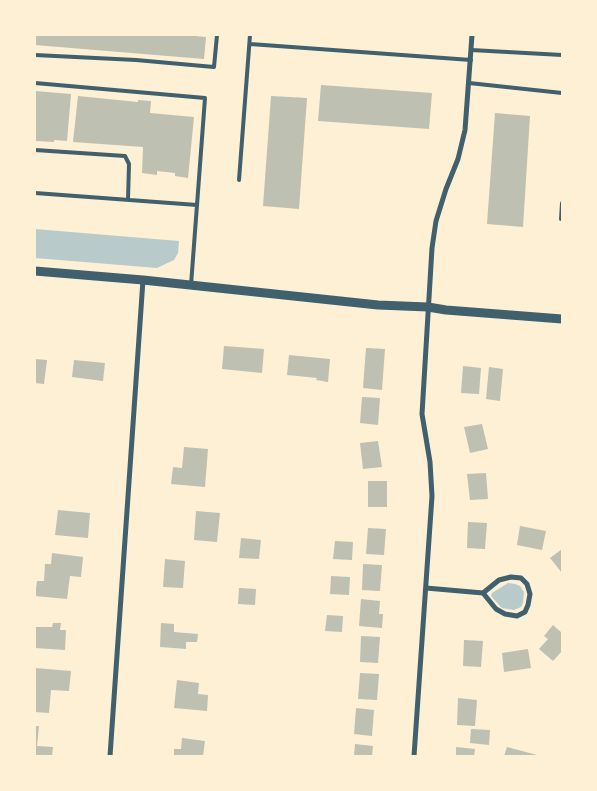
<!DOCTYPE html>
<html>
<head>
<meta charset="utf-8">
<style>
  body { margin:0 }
  #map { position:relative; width:597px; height:791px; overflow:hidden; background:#fdf0d5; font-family:"Work Sans",sans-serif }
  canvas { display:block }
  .frame { position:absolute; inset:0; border:36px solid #fdf0d5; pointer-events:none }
</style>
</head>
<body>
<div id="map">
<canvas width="597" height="791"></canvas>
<div class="frame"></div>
</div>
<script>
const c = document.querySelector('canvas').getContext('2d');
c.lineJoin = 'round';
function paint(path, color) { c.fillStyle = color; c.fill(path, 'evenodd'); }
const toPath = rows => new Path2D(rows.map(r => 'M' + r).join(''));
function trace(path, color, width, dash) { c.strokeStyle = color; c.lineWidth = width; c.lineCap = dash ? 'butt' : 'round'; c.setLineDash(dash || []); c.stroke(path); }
paint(toPath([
  [35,229,179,241,178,253,174,260,157,268,35,258],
  [508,583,515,584,520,586,524,592,523,603,521,607,514,610,502,608,491,596,492,593]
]), '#b9caca');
paint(toPath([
  [35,35,185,35,206,37,204,59,35,45],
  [321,85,432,93,429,129,318,121],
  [35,91,71,94,67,141,54,140,54,142,36,141],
  [78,96,138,102,138,100,151,101,150,113,194,117,188,178,175,176,175,173,157,171,157,175,142,173,143,147,73,142],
  [271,96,307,98,299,209,263,206],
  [495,113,530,116,523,227,487,224],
  [224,346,264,349,262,373,222,369],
  [366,348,385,349,382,390,363,388],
  [289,355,330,359,328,382,316,380,317,378,287,375],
  [35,359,47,360,44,384,35,383],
  [74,360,105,363,103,381,72,377],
  [463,366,481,368,479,394,461,393],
  [489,367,503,369,500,401,486,399],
  [362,397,380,398,378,425,360,423],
  [482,424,488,449,470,453,464,427],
  [378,441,382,467,363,469,360,443],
  [184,447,208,449,205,487,171,484,173,467,182,468],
  [486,473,488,499,470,500,467,474],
  [368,481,387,481,387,507,368,507],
  [58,510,90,513,88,538,55,535],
  [196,511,220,513,217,542,194,540],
  [468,522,487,523,485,549,467,548],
  [520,526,546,531,542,550,517,545],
  [368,528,386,529,384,555,366,554],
  [241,538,261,540,259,559,239,558],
  [335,541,353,542,352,560,333,559],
  [562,549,562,573,550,558],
  [52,553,83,557,81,577,70,576,67,599,35,596,37,581,44,581,45,564,51,564],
  [165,559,185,561,183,588,163,587],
  [363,564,382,565,380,591,362,590],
  [331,576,350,577,349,595,330,594],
  [239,588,256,589,255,605,238,604],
  [361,599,380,601,379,614,383,614,382,628,359,626],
  [327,615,343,616,342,632,325,631],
  [53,623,61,623,60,630,66,630,65,650,35,648,35,627,52,627],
  [161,623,174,624,174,632,198,634,197,642,186,642,186,649,160,647],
  [553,625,562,633,562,651,553,661,539,649,548,639,544,636],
  [361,636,380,637,378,663,360,662],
  [464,640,483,641,481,667,463,666],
  [528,649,531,668,504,672,502,653],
  [35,668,71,671,69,691,51,690,49,713,35,712],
  [360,673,379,674,377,700,358,699],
  [177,680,199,683,198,694,208,695,207,711,174,708],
  [458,698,477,700,475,726,457,725],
  [356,708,374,710,372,736,354,734],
  [35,726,39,726,37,746,53,747,52,756,35,756],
  [471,729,490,730,489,745,470,743],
  [182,738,205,741,203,756,174,756,174,749,181,749],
  [355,744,373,746,372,756,354,756],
  [456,747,475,749,474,756,456,756],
  [507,747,537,755,537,756,504,756]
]), '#bec0b2');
trace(toPath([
  [250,44,471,60],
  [471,50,562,55],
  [35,55,136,60,214,67,217,35],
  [35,83,205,98,197,205,35,193],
  [469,83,562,93],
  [35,150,125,156,129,164,128,200],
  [239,180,250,35],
  [561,219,562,203],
  [191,285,197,205]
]), '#3f606c', 4);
trace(toPath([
  [426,588,483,593,496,609,505,614,517,616,525,612,528,605,530,594,527,584,521,578,511,577,499,580,483,593],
  [110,756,143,280],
  [414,756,432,496,430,462,422,414,432,248,436,221,446,189,458,159,465,130,472,35]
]), '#3f606c', 5);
trace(toPath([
  [35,271,143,280,378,305,428,307,446,310,562,319]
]), '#3f606c', 9);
</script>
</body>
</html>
